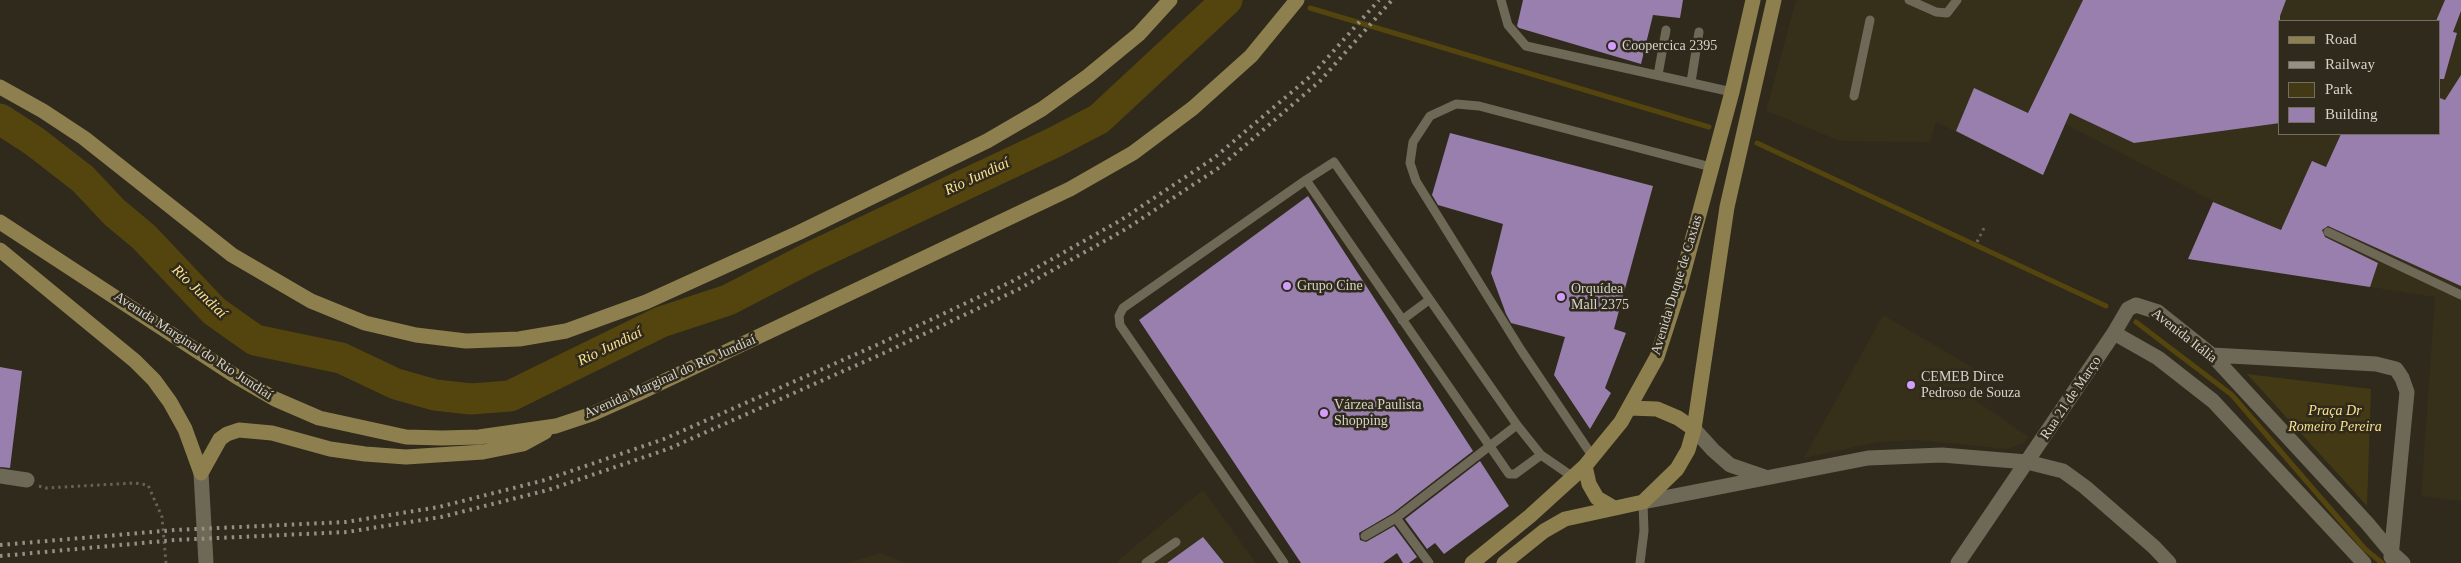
<!DOCTYPE html>
<html>
<head>
<meta charset="utf-8">
<style>
  body { margin:0 }
  #map { position:relative; width:2461px; height:563px; overflow:hidden; background:#2f2a1b; font-family:"Times New Roman",serif }
  canvas { display:block }
  .legend { position:absolute; left:2278px; top:20px; width:162px; height:115px; box-sizing:border-box; background:#2f2a1b; border:1px solid #726e61; margin:0; padding:6px 9px; list-style:none; font-size:15px; color:#d6d3c9 }
  .legend li { display:flex; align-items:center; gap:10px; height:25px }
  .legend b { width:25px; border:1px solid #726e61 }
</style>
</head>
<body>
<div id="map">
<canvas width="2461" height="563"></canvas>
<ul class="legend">
<li><b style="height:6px;background:#8e7f4e"></b>Road</li>
<li><b style="height:6px;background:#949084"></b>Railway</li>
<li><b style="height:14px;background:#443915"></b>Park</li>
<li><b style="height:14px;background:#987fad"></b>Building</li>
</ul>
</div>
<script>
const c = document.querySelector('canvas').getContext('2d');
c.lineJoin = 'round';
function paint(path, color) { c.fillStyle = color; c.fill(path, 'evenodd'); }
const toPath = rows => new Path2D(rows.map(r => 'M' + r).join(''));
function trace(path, color, width, dash) { c.strokeStyle = color; c.lineWidth = width; c.lineCap = dash ? 'butt' : 'round'; c.setLineDash(dash || []); c.stroke(path); }
function label(font, color, halo, rows, align = 'center') {
  c.font = font + ' "Times New Roman",serif'; c.lineWidth = 5; c.setLineDash([]); c.textBaseline = 'middle'; c.strokeStyle = halo; c.fillStyle = color; for (const [text, x, y, turn = 0] of rows) {
    c.save(); c.translate(x, y); c.rotate((+turn || 0) * Math.PI / 180); c.textAlign = isNaN(turn) ? turn : align; if (halo) c.strokeText(text, 0, 0); c.fillText(text, 0, 0); c.restore();
  }
}
paint(toPath([
  [1796,0,2461,0,2461,501,2421,496,2435,297,2188,259,2213,201,2065,124,2043,175,1936,122,1930,142,1840,141,1766,111],
  [2280,21,2440,21,2440,134,2280,134],
  [1883,315,1984,374,1971,397,2029,437,2024,443,2008,449,1917,440,1878,442,1804,458],
  [1203,490,1256,563,1115,563],
  [880,553,906,563,848,563]
]), '#362f19');
paint(toPath([
  [2247,374,2371,389,2367,506]
]), '#443915');
trace(toPath([
  [1310,8,1709,127],
  [1757,143,2106,306],
  [2136,322,2232,395,2365,549,2382,563]
]), '#54450e', 5);
trace(toPath([
  [0,119,34,141,83,179,114,212,144,237,214,311,255,340,341,358,396,384,435,395,471,399,510,396,661,322,728,300,811,257,1053,143,1099,119,1227,0]
]), '#54450e', 31);
paint(toPath([
  [1523,0,1683,0,1680,18,1653,15,1641,64,1519,28,1517,26],
  [2083,0,2286,0,2280,16,2280,123,2134,143,2070,113,2043,175,1956,131,1974,88,2028,113],
  [2445,0,2461,0,2461,11,2453,32,2457,33,2444,79,2440,79,2440,21,2436,21],
  [2461,75,2461,286,2328,226,2322,230,2325,237,2378,263,2370,287,2188,259,2213,202,2281,230,2312,161,2326,167,2341,134,2440,134,2440,98,2445,100],
  [1450,133,1653,186,1614,329,1626,333,1605,388,1611,393,1590,429,1554,375,1565,337,1511,323,1506,314,1491,273,1503,224,1438,205,1432,195],
  [1308,196,1473,451,1393,513,1359,533,1360,540,1366,542,1394,526,1417,557,1409,563,1403,563,1397,553,1383,563,1301,563,1139,320],
  [0,367,22,371,10,468,0,467],
  [1480,461,1509,506,1444,554,1435,543,1427,549,1405,519],
  [1203,537,1224,563,1167,563]
]), '#987fad');
trace(toPath([
  [1977,242,1985,226],
  [39,486,46,488,135,483,148,485,162,517,166,563]
]), '#676255', 3, [2.5, 4]);
trace(toPath([
  [1501,0,1508,25,1526,46,1732,92],
  [1909,0,1936,12,1947,13,1957,0],
  [1658,75,1666,30],
  [1691,82,1699,32],
  [1854,96,1870,20],
  [2328,232,2461,295],
  [1402,320,1429,300],
  [1541,455,1573,477],
  [1593,457,1521,350,1416,181,1410,163,1413,142,1430,116,1456,104,1479,106,1711,167],
  [1396,518,1429,563],
  [1365,536,1396,518,1517,425],
  [1146,563,1176,542],
  [1284,563,1120,325,1119,316,1123,308,1306,180,1334,162,1517,425,1541,455,1515,474,1509,474,1306,180],
  [1640,563,1644,531,1643,502]
]), '#6e6857', 9);
trace(toPath([
  [2114,333,2158,358,2213,401,2364,563],
  [2212,355,2376,364,2396,369,2402,378,2407,392,2391,557],
  [1694,429,1713,450,1730,465,1765,477],
  [201,473,206,563],
  [0,476,27,480],
  [1643,502,1868,458,1942,455,2027,462,2063,471,2085,487,2154,547,2169,563],
  [1958,563,2114,333,2128,309,2136,305,2158,312,2212,355,2367,523,2392,553,2403,563]
]), '#6e6857', 15);
trace(toPath([
  [0,87,43,111,84,138,232,255,311,301,365,323,416,335,466,341,519,339,566,331,646,302,798,233,987,141,1042,109,1088,76,1139,34,1170,0],
  [0,222,237,377,275,399,319,418,406,437,442,438,479,437,556,426,592,414,637,394,1070,189,1133,153,1193,108,1251,56,1297,0],
  [0,250,135,361,154,380,170,402,185,429,201,473],
  [1630,408,1657,409,1678,418,1694,429],
  [1585,466,1589,484,1597,498,1614,508],
  [201,473,220,439,227,434,239,430,272,433,330,449,365,454,406,457,483,452,523,444,545,432],
  [1472,563,1530,516,1585,466,1621,422,1657,357,1679,289,1732,92,1753,0],
  [1504,563,1544,531,1565,519,1643,502,1677,469,1688,450,1694,429,1727,207,1774,0]
]), '#8e7f4e', 15);
trace(toPath([
  [0,545,175,530,346,522,439,507,545,480,664,439,879,344,1015,280,1121,220,1214,158,1313,74,1379,0],
  [0,556,175,540,347,532,441,517,548,490,668,449,884,353,1019,289,1126,229,1220,167,1320,81,1392,0]
]), '#949084', 4, [2.5, 5]);
for (const [x, y, r, color] of [
  [1612,46,5,"#d29dfd"],
  [1287,286,5,"#d29dfd"],
  [1561,297,5,"#d29dfd"],
  [1911,385,5,"#d29dfd"],
  [1324,413,5,"#d29dfd"]
]) { const dot = new Path2D(); dot.arc(x, y, r, 0, 2 * Math.PI); c.fillStyle = color; c.fill(dot); trace(dot, '#2f2a1b', 2); }
label('14px', '#d6d3c9', '#2f2a1b', [
  ["Coopercica 2395",1622,46],
  ["Grupo Cine",1297,286],
  ["Orquídea",1571,289],
  ["Mall 2375",1571,305],
  ["CEMEB Dirce",1921,377],
  ["Pedroso de Souza",1921,393],
  ["Várzea Paulista",1334,405],
  ["Shopping",1334,421]
], 'left');
label('14px', '#d6d3c9', '#2f2a1b', [
  ["Avenida Duque de Caxias",1677,285,-73],
  ["Avenida Itália",2184,336,38],
  ["Avenida Marginal do Rio Jundiaí",193,346,33],
  ["Avenida Marginal do Rio Jundiaí",670,377,-24],
  ["Rua 21 de Março",2071,398,-56]
]);
label('italic 14px', '#fae090', '#2f2a1b', [
  ["Praça Dr",2335,411],
  ["Romeiro Pereira",2335,427]
]);
label('italic 15px', '#fae090', '#2f2a1b', [
  ["Rio Jundiaí",977,177,-25],
  ["Rio Jundiaí",199,292,44],
  ["Rio Jundiaí",610,347,-26]
]);
</script>
</body>
</html>
